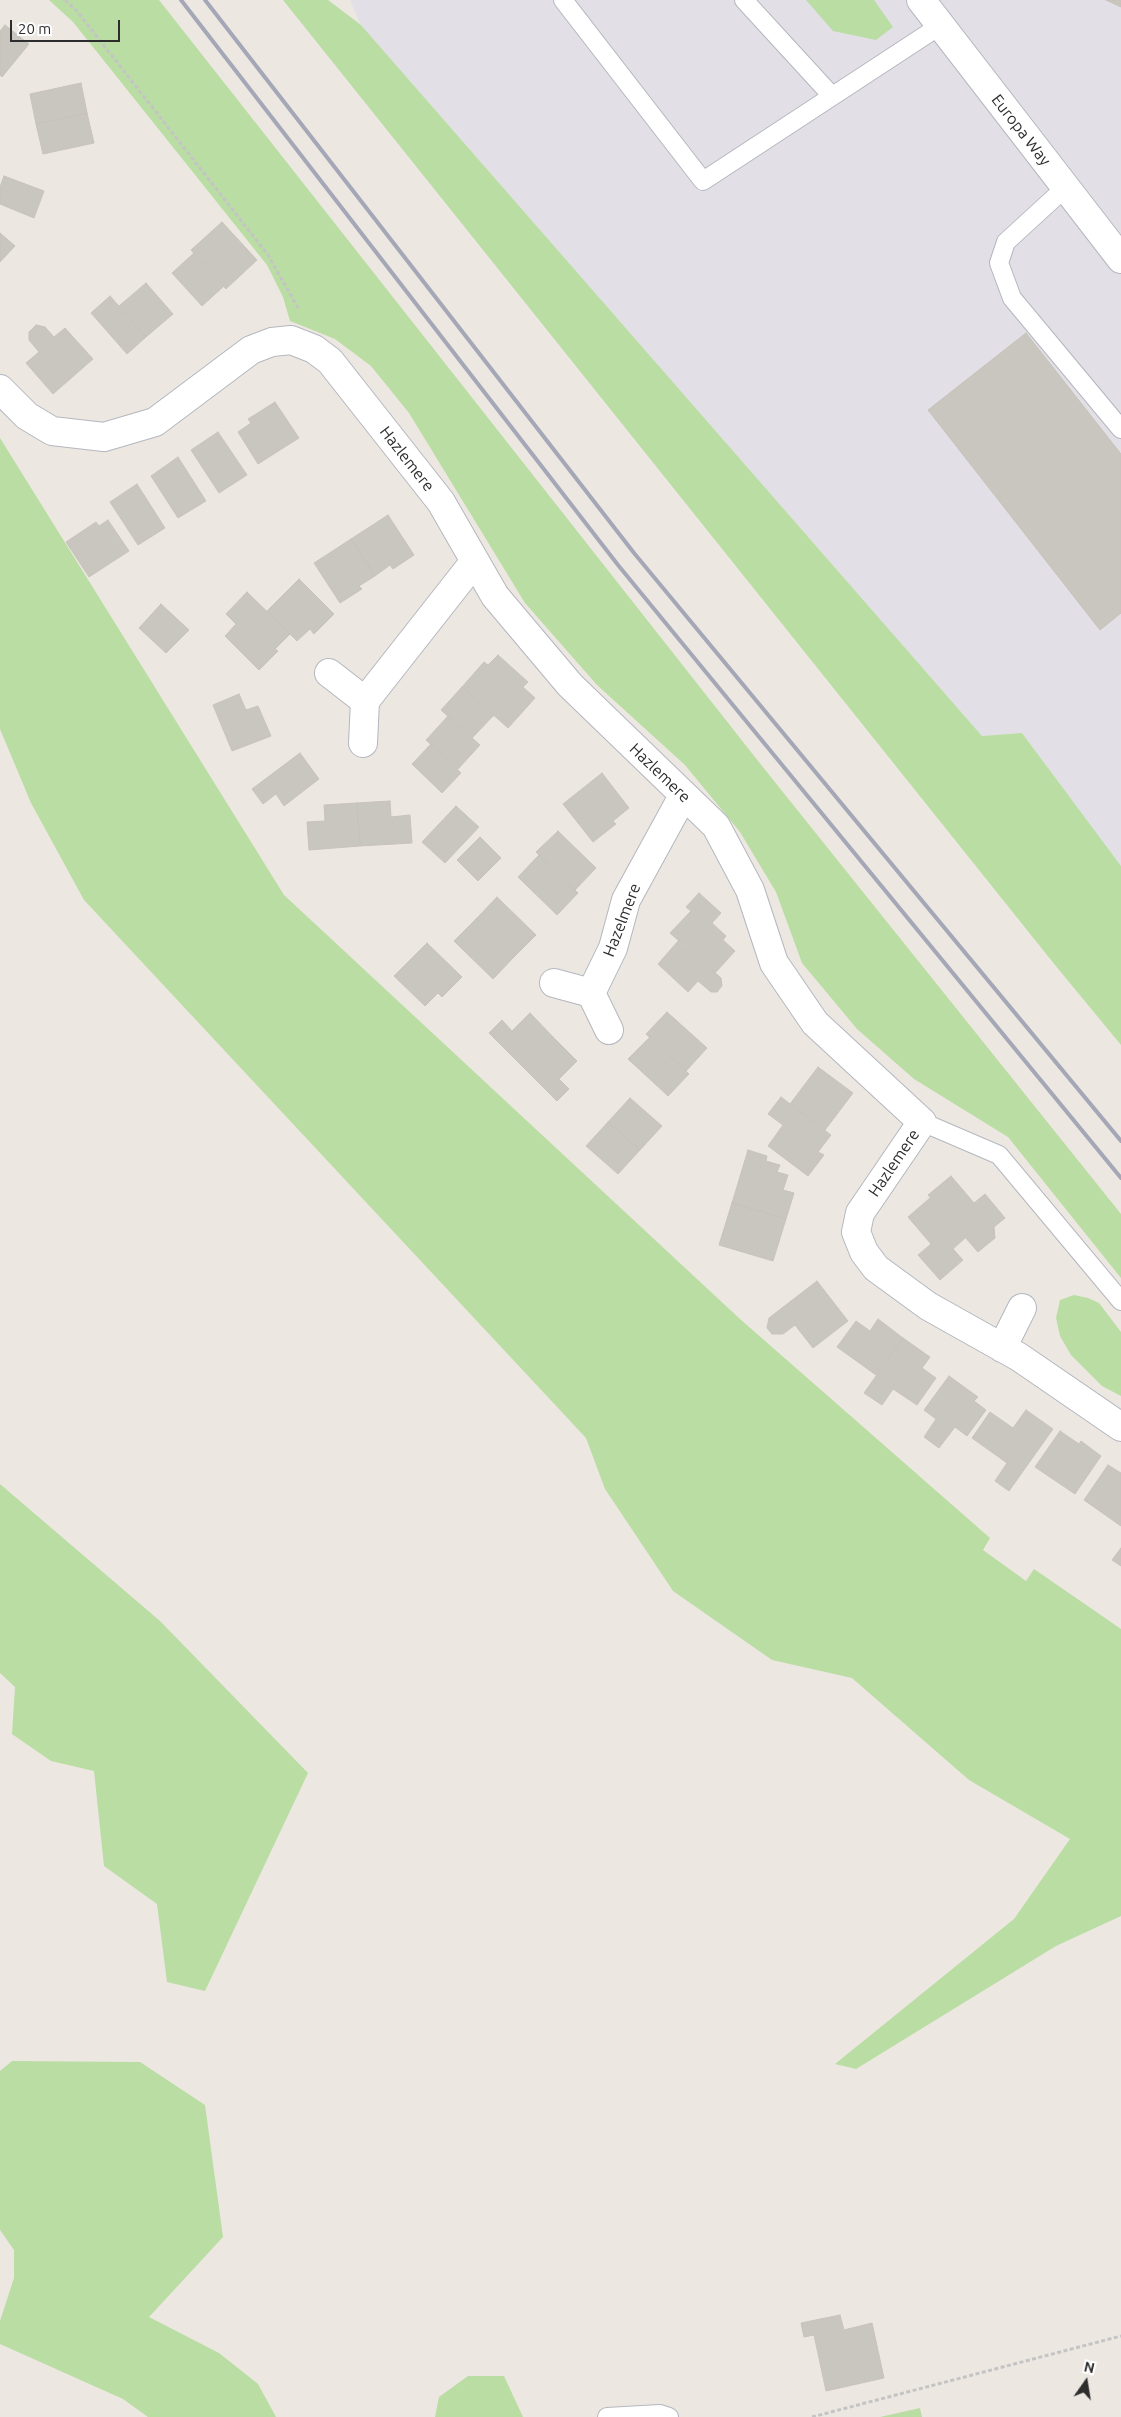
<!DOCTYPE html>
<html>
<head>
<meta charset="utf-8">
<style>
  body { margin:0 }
  #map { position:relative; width:1121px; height:2417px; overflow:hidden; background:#ede7e1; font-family:Ubuntu,sans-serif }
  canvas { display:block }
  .north { position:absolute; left:1061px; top:2357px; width:50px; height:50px; -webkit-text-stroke:4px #fff; paint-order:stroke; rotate:13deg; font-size:14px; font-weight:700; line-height:20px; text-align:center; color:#2d2d2d }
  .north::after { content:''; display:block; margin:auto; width:18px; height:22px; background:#2d2d2d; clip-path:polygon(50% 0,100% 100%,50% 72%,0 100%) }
  .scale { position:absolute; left:10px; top:20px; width:110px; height:22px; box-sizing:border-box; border:2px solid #2d2d2d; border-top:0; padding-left:6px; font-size:15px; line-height:18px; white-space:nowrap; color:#2d2d2d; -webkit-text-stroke:4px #fff; paint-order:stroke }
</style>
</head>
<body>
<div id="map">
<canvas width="1121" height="2417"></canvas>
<div class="north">N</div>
<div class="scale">20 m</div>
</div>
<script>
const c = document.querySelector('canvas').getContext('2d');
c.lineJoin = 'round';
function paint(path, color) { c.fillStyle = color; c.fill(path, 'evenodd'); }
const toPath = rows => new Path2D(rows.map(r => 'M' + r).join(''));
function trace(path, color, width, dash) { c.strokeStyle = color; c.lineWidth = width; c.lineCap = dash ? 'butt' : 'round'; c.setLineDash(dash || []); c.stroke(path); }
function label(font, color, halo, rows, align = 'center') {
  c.font = font + ' Ubuntu,sans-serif'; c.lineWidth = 4.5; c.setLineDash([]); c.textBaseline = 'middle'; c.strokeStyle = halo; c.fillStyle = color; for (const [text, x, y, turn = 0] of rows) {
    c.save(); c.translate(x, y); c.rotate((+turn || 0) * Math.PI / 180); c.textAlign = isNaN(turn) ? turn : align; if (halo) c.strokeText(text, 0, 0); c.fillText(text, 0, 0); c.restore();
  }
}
paint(toPath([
  [350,0,1121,0,1121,866,1022,733,982,736,361,25]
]), '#e2e0e6');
paint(toPath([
  [49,0,159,0,762,766,1121,1214,1121,1278,1008,1137,914,1079,857,1029,802,963,776,892,740,832,685,765,597,685,525,603,409,413,371,366,335,339,290,321,283,297,267,265,73,22],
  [283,0,328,0,361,25,982,736,1022,733,1121,866,1121,1045,1055,965],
  [806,0,874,0,893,27,876,40,833,31],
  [0,438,284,895,740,1319,990,1538,983,1550,1026,1581,1034,1569,1121,1629,1121,1916,1056,1946,856,2069,835,2064,1014,1919,1070,1839,969,1780,852,1678,772,1660,673,1591,605,1489,586,1438,84,900,31,803,0,729],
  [1074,1295,1088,1298,1099,1303,1121,1332,1121,1396,1102,1386,1071,1355,1060,1336,1056,1318,1060,1300],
  [0,1484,160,1621,308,1773,205,1991,167,1982,157,1904,104,1866,94,1771,51,1761,12,1734,15,1687,0,1673],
  [12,2061,140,2062,205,2105,223,2237,149,2317,219,2353,258,2384,276,2417,148,2417,123,2399,0,2344,0,2321,14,2278,14,2250,0,2230,0,2071],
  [468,2376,504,2376,523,2417,435,2417,439,2397],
  [920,2408,922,2417,880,2417]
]), '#b9dda3');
const building = toPath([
  [1106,0,1121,0,1121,7,1106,0],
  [5,25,29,44,2,77,0,75,0,31,5,25],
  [81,83,87,113,36,124,30,94,81,83],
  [87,113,94,143,43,154,36,124,87,113],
  [4,176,44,191,34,218,0,204,0,187,4,176],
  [222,222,257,260,226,289,191,250,222,222],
  [0,233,15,246,0,262,0,233],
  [194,253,224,286,202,306,172,273,194,253],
  [146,283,173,314,146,337,119,306,146,283],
  [110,296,146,337,127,354,91,313,110,296],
  [36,325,45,327,54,337,65,328,93,359,53,394,26,363,39,352,29,340,29,332,36,325],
  [1026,333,1121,454,1121,613,1100,630,928,410,1026,333],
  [275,402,299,438,258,464,238,432,251,423,248,419,275,402],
  [218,432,247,475,219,493,191,450,218,432],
  [178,457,206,501,178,518,151,476,178,457],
  [137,484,165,528,138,545,110,502,137,484],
  [388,515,414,555,393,569,390,565,375,576,351,539,388,515],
  [108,520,129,551,89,577,66,542,96,522,99,526,108,520],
  [351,539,375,576,359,586,362,589,340,603,314,563,351,539],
  [299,579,334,614,314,634,310,629,297,641,267,611,299,579],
  [247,592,290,634,275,649,278,651,259,670,225,636,236,624,226,614,247,592],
  [161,604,189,630,166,653,139,628,161,604],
  [498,655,528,682,523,687,535,698,508,728,462,687,484,662,488,665,498,655],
  [462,687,494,715,472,738,441,710,462,687],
  [239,694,246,710,258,706,271,736,232,751,213,705,239,694],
  [448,716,480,745,458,769,426,740,448,716],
  [431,744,461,773,442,793,412,764,431,744],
  [300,753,319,779,284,806,276,794,263,804,252,789,300,753],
  [602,773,629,808,613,821,616,824,593,842,563,804,602,773],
  [390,801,391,817,410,815,412,843,360,846,357,803,390,801],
  [357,803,360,846,309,850,307,822,325,821,324,805,357,803],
  [456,806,479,827,445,863,422,842,456,806],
  [558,831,596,868,575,890,536,852,558,831],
  [480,837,501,858,478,881,457,860,480,837],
  [539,855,578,893,557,915,518,877,539,855],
  [699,893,721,913,712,923,726,936,723,940,735,951,715,973,670,933,691,911,686,907,699,893],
  [497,897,536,935,514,957,476,919,497,897],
  [476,919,514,957,493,979,454,941,476,919],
  [679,940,721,978,722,986,717,992,711,992,698,981,688,992,658,964,679,940],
  [427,943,462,977,442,997,438,993,425,1006,394,976,427,943],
  [667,1012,707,1048,686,1071,646,1034,667,1012],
  [530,1013,553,1037,523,1067,489,1033,502,1020,512,1031,530,1013],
  [553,1037,577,1061,559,1079,569,1089,557,1101,523,1067,553,1037],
  [650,1037,689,1074,668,1096,628,1059,650,1037],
  [818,1067,853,1093,825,1130,790,1104,818,1067],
  [781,1097,831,1135,818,1152,824,1155,808,1176,768,1146,783,1125,768,1114,781,1097],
  [630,1098,662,1126,640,1150,608,1122,630,1098],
  [608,1122,640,1150,618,1174,586,1146,608,1122],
  [748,1150,767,1156,766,1161,780,1165,777,1172,788,1175,783,1190,794,1193,786,1219,732,1203,748,1150],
  [951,1176,974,1203,985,1194,1005,1218,994,1227,995,1238,978,1252,928,1195,951,1176],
  [930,1198,965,1238,953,1249,963,1260,940,1280,918,1255,931,1244,908,1217,930,1198],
  [732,1203,786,1219,773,1261,719,1245,732,1203],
  [817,1281,848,1321,813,1348,795,1325,783,1334,772,1334,767,1328,769,1318,817,1281],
  [878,1319,903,1338,876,1375,837,1347,856,1321,870,1331,878,1319],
  [903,1338,930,1357,922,1368,936,1378,917,1405,893,1389,882,1405,864,1393,903,1338],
  [949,1376,978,1397,974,1401,986,1410,967,1436,955,1427,939,1448,924,1437,936,1419,924,1410,949,1376],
  [1026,1410,1053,1429,1009,1491,995,1481,1007,1463,972,1438,990,1412,1013,1428,1026,1410],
  [1060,1431,1079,1444,1081,1441,1101,1456,1075,1494,1035,1467,1060,1431],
  [1108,1465,1121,1473,1121,1526,1084,1500,1108,1465],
  [1121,1548,1121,1566,1112,1560,1121,1548],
  [840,2315,844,2330,872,2323,884,2378,826,2391,814,2335,804,2337,801,2323,840,2315]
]);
paint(building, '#c9c5bf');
trace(building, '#c8c3ba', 1);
const service = toPath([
  [563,0,703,181,941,25],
  [744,0,832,96],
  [1066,187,1006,242,999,263,1012,298,1121,429],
  [922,1122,999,1155,1121,1301],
  [607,2417,660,2414,669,2417]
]);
const minor = toPath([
  [921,0,1121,259],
  [0,389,27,416,52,431,104,437,155,422,251,350,272,342,291,340,314,349,330,361,441,502,495,596,570,685,716,826,750,890,774,963,815,1023,922,1122,860,1213,856,1232,864,1252,876,1268,928,1306,1019,1357,1121,1427],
  [329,673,365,701,363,743],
  [365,701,475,561],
  [554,983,591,993,609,1030],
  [591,993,613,948,626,900,683,796],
  [1002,1348,1022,1308]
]);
trace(service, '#b4b7bf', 20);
trace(minor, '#b4b7bf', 30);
trace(toPath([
  [65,0,76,10,268,255,298,308],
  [812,2417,1121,2336]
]), '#c4c4c4', 3, [4, 2.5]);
trace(service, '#fff', 18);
trace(minor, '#fff', 28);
trace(toPath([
  [181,0,618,565,1121,1178],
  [205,0,634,553,1121,1141]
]), '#a4a7b5', 4);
label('16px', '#2d2d2d', '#fff', [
  ["Europa Way",1021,130,52],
  ["Hazlemere",407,459,52],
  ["Hazlemere",660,773,44],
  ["Hazelmere",622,920,-69],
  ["Hazlemere",894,1163,-56]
]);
</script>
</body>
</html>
